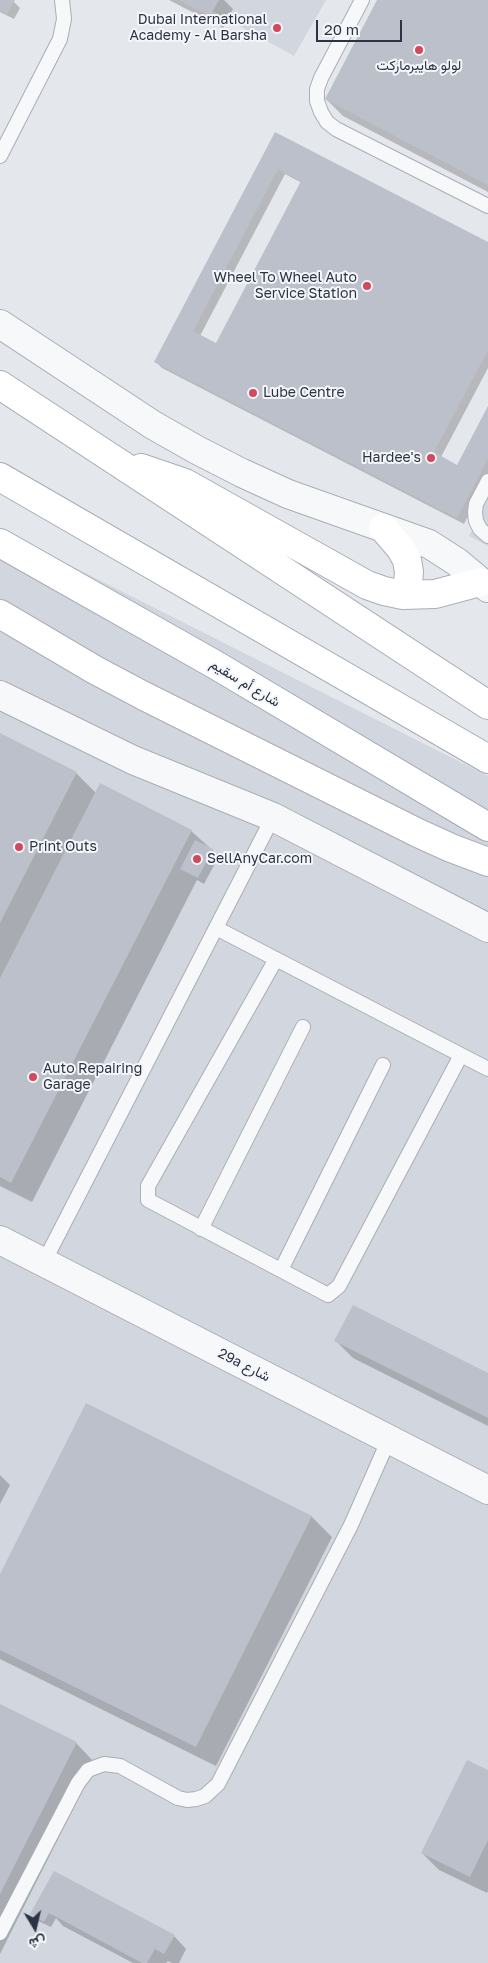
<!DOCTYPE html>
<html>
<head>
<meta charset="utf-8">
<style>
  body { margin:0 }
  #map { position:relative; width:488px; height:1963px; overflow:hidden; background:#e4e7ec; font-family:"Golos Text",Vazirmatn,sans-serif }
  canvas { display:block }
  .north { position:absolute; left:10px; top:1903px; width:50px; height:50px; -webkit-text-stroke:4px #f4f6f9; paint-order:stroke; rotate:171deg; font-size:14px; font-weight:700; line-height:20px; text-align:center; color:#2b3445 }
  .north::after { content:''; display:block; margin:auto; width:18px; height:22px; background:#2b3445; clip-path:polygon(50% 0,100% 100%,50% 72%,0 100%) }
  .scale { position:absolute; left:316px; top:20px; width:86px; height:22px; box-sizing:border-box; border:2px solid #2b3445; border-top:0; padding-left:6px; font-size:15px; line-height:18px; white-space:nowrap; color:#2b3445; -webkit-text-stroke:4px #f4f6f9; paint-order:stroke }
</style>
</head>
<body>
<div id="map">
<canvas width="488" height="1963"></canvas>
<div class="north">ش</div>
<div class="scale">20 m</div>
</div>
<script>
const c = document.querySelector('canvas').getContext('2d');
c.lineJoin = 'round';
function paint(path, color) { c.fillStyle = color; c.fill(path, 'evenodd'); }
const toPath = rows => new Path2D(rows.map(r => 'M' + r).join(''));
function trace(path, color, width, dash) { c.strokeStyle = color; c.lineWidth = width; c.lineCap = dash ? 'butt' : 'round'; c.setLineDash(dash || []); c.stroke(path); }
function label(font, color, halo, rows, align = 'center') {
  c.font = font + ' "Golos Text",Vazirmatn,sans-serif'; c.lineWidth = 4; c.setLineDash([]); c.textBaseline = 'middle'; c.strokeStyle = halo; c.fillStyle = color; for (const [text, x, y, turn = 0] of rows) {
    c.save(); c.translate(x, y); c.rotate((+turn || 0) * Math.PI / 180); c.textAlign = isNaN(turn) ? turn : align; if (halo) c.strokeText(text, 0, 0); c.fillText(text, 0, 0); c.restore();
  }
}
paint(toPath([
  [193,0,326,0,294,56],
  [488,498,488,546,469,536],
  [0,530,488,776,488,1963,0,1963]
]), '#d2d6de');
paint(toPath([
  [0,0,12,0,20,8,14,19,0,12],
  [169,0,224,0,233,9,223,28],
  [379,0,488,0,488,192,343,116,326,99],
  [275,134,488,243,488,368,441,457,457,466,488,409,488,477,464,524,162,368,156,362],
  [285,174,302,183,216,344,200,336],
  [0,735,76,773,96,793,191,831,219,856,204,884,197,880,32,1202,0,1186],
  [336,1341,488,1375,488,1426,353,1358],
  [86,1405,312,1517,332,1537,216,1766,0,1659,0,1576],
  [0,1475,10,1485,0,1504],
  [0,1705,76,1743,96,1764,0,1954],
  [488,1772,488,1891,487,1893,439,1870,422,1853],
  [55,1872,174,1936,186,1949,179,1963,172,1963,168,1961,166,1963,133,1963,63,1926,56,1918,51,1927,38,1921,32,1914]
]), '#0003');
paint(toPath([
  [0,0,15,0,7,14,0,10],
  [179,0,219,0,210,16],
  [377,0,488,0,488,185,325,99],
  [275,132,488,242,488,350,434,452,457,465,488,406,488,459,457,518,154,362],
  [278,169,301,181,216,343,193,331],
  [0,733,77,772,0,923],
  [100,783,192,830,11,1183,0,1177,0,978],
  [195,840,213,849,198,878,180,869],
  [353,1305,488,1373,488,1418,334,1341],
  [86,1403,312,1516,196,1747,0,1650,0,1574],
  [0,1704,77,1742,0,1894],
  [467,1760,488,1770,488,1840,470,1877,421,1853],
  [54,1871,175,1935,164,1954,155,1949,147,1963,142,1963,49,1913,44,1922,30,1914]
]), '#bbc0ca');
const service = toPath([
  [362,0,321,78,317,89,317,101,321,112,327,122,336,129,488,206],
  [0,156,60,39,64,19,62,0],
  [488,481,476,504,475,512,476,521,480,529,488,536],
  [216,928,488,1069],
  [276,959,148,1186,148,1200,328,1295,339,1286,461,1055],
  [201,1229,303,1027],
  [44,1262,273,817],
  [281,1270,383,1065],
  [0,1933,78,1783,88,1770,104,1764,120,1766,178,1798,187,1800,196,1799,205,1796,218,1784,351,1525,389,1439]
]);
const minor = toPath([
  [0,324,153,425,197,450,242,473,288,494,429,544,457,562,488,588],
  [0,695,133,760,273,817,488,928],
  [0,1240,488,1490]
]);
const secondary = toPath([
  [0,385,488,705],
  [141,468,185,483,367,585,384,591,403,595,435,594,480,582],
  [383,528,401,549,407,560,409,572,408,584,403,595],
  [0,614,95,670,144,696,418,833,451,848,488,862]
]);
const primary = toPath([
  [0,477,488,759],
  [0,543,214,664,488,827]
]);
trace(service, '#a9aeb7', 16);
trace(minor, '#a9aeb7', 30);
trace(secondary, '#a9aeb7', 30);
trace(primary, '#a3abb8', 30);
trace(service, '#f7f8fa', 14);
trace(minor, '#f7f8fa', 28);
trace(secondary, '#fff', 28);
trace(primary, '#fff', 28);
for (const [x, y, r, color] of [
  [277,28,5,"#d1495b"],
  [419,50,5,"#d1495b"],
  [367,286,5,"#d1495b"],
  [253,393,5,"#d1495b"],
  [431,458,5,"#d1495b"],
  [19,847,5,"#d1495b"],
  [197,859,5,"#d1495b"],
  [33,1077,5,"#d1495b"]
]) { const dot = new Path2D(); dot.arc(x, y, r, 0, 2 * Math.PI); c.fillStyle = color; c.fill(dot); trace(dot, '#f4f6f9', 2); }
label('14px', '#2b3445', '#f4f6f9', [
  ["Dubai International",267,20,"right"],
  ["Academy - Al Barsha",267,36,"right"],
  ["لولو هايبرماركت",419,66,"center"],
  ["Wheel To Wheel Auto",357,278,"right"],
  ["Service Station",357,294,"right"],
  ["Lube Centre",263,393],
  ["Hardee's",421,458,"right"],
  ["Print Outs",29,847],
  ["SellAnyCar.com",207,859],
  ["Auto Repairing",43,1069],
  ["Garage",43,1085]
], 'left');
label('14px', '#2b3445', '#f4f6f9', [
  ["شارع أم سقيم",245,683,31],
  ["29a شارع",244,1365,27]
]);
</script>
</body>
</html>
